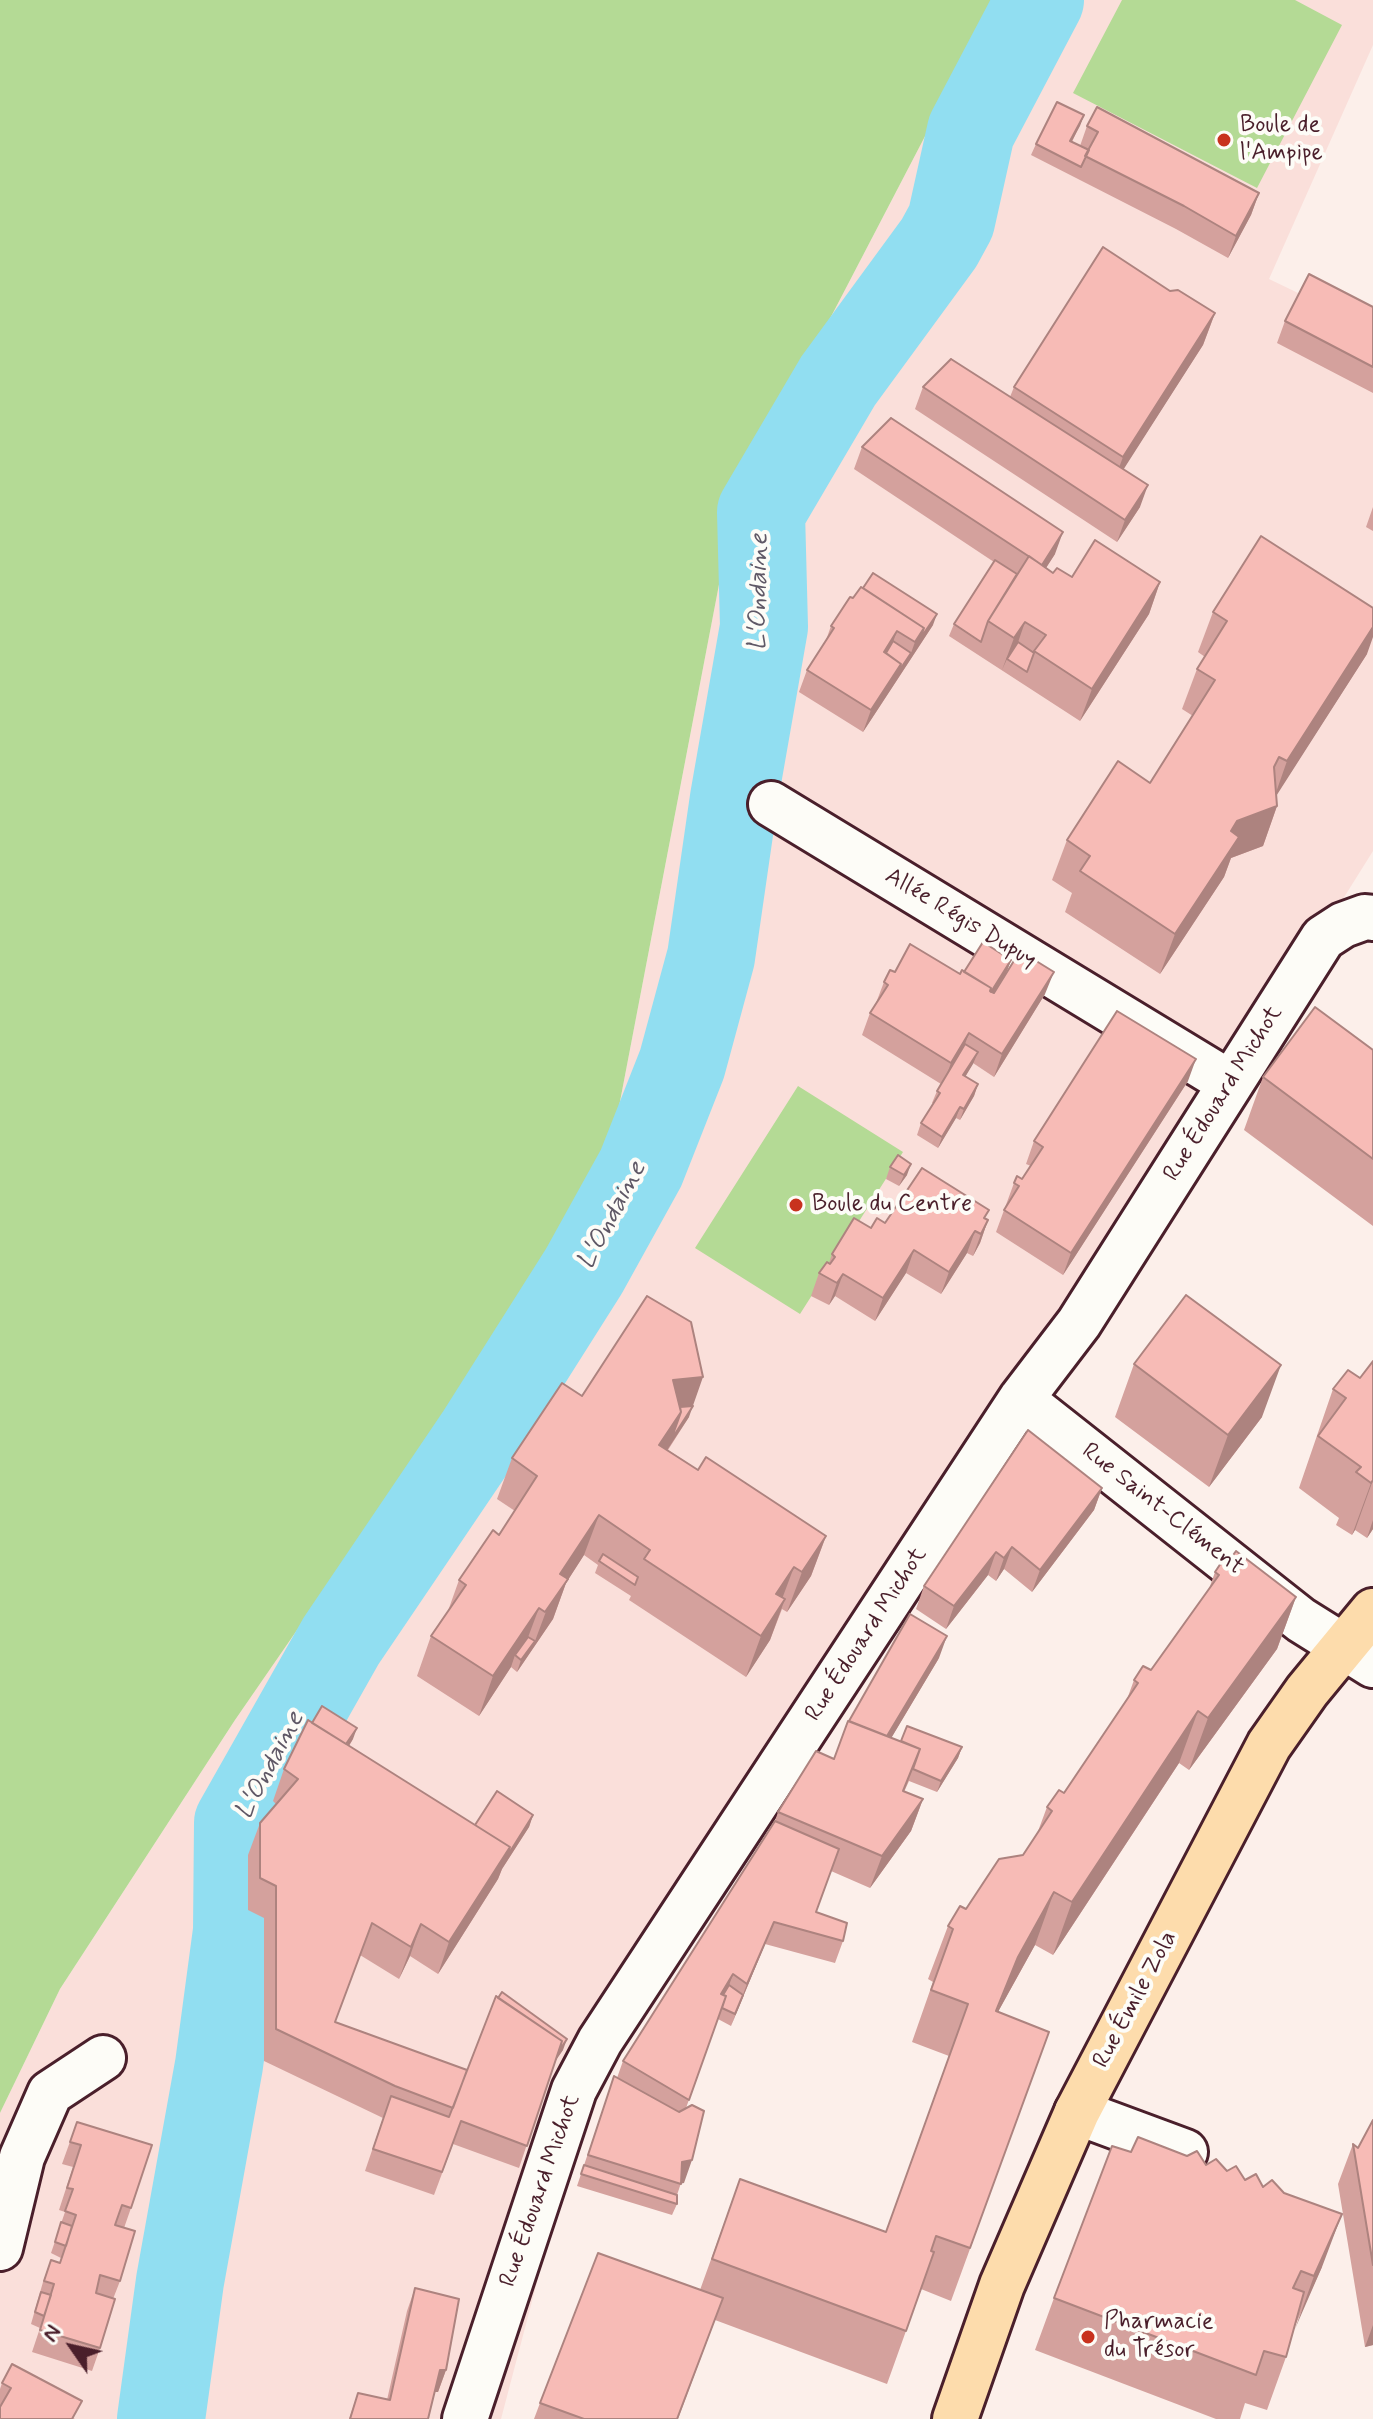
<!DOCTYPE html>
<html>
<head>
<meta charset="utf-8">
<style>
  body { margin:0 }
  #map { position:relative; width:1373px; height:2419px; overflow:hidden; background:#fcefea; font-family:Mynerve,sans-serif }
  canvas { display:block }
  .north { position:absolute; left:32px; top:2307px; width:80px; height:80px; -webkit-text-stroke:6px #fdfcf7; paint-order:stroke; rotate:304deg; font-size:22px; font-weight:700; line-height:32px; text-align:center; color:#4a1f2b }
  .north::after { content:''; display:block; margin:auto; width:28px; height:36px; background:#4a1f2b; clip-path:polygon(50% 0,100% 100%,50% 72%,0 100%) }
</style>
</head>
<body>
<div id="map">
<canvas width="1373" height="2419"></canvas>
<div class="north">N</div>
</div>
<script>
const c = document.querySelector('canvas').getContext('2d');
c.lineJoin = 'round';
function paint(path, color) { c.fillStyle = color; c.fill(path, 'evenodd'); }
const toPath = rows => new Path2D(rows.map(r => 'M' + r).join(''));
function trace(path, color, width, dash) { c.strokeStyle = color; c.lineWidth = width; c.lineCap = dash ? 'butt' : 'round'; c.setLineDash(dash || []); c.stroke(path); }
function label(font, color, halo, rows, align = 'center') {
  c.font = font + ' Mynerve,sans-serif'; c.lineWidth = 8; c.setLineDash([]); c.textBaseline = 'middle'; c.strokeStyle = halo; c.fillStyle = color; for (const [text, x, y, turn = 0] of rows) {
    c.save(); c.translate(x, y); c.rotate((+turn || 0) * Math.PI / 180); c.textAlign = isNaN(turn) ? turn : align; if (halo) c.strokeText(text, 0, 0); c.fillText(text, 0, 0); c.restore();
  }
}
paint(toPath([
  [996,0,1373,0,1373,45,1269,279,1373,329,1373,851,603,2081,564,2180,501,2419,0,2419,0,2113,60,1989,235,1720,604,1185,735,501]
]), '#fadfda');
paint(toPath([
  [0,0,996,0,735,501,604,1185,235,1720,60,1989,0,2113],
  [1122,0,1295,0,1342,25,1257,188,1073,93],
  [798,1086,903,1152,800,1314,695,1248]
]), '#b4da95');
trace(toPath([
  [161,2419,180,2281,219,2065,237,1931,238,1823,341,1641,479,1437,584,1271,641,1168,682,1064,711,957,734,798,764,627,761,512,838,381,939,243,951,221,971,131,1040,0]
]), '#91def1', 88);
const minor = toPath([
  [771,804,1230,1083],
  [1021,1399,1301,1620,1373,1665],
  [1077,2112,1185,2152],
  [0,2248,22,2157,50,2093,103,2058],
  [465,2419,574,2090,600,2041,1021,1399,1079,1323,1323,938,1343,925,1365,917,1373,918]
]);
const major = toPath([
  [955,2419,1002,2285,1077,2112,1269,1745,1307,1691,1373,1611]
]);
trace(minor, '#4a1f2b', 50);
trace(major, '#4a1f2b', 50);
trace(minor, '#fdfcf7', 44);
trace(major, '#fddcac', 44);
paint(toPath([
  [1084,115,1072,142,1080,146,1087,126,1259,193,1251,215,1228,258,1176,229,1031,155,1036,144],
  [1170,291,1215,313,1203,345,1123,469,1140,507,1117,542,915,409,923,387,1010,397,1014,387],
  [1373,307,1373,393,1277,343,1285,321],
  [862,447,1055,554,1046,568,1053,573,1072,577,1160,582,1149,614,1080,721,949,636,954,624,994,562,854,469],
  [1373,507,1373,531,1366,527],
  [1213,612,1367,654,1276,795,1277,806,1263,846,1231,858,1224,877,1160,974,1065,912,1072,893,1052,880,1067,840,1150,783,1193,716,1182,709,1197,669,1205,657,1198,652],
  [933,625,863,732,799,692,807,670,825,643,831,626],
  [1011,960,1007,971,994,993,1045,994,994,1077,973,1063,965,1077,978,1084,974,1096,960,1120,956,1118,938,1148,917,1135,921,1123,934,1103,932,1103,937,1091,941,1084,862,1035,870,1013,876,1003,884,982,895,972,960,974,964,972],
  [1373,1050,1373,1226,1244,1130,1263,1077],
  [1188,1081,1063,1275,996,1232,1014,1183,1022,1179,1031,1166,1026,1164,1034,1141],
  [890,1167,907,1175,899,1186,886,1179],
  [986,1219,988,1220,980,1243,973,1256,967,1253,941,1294,906,1273,875,1321,835,1296,829,1305,811,1296,819,1273,829,1263,832,1254,871,1228,885,1223],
  [1373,1361,1373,1529,1367,1538,1355,1530,1352,1535,1336,1525,1339,1518,1299,1488,1333,1389,1360,1378],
  [1134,1364,1262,1417,1209,1487,1115,1417],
  [582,1396,689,1417,668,1450,698,1470,826,1536,811,1576,787,1612,782,1609,770,1640,746,1677,629,1600,631,1596,595,1573,598,1565,584,1555,566,1583,553,1619,517,1672,511,1667,479,1716,417,1676,431,1636,448,1611,459,1580,499,1535,515,1511,497,1499,512,1458],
  [1102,1488,1094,1510,1032,1592,1004,1569,996,1581,988,1575,946,1629,916,1609,924,1586],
  [1215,1572,1296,1597,1277,1649,1189,1770,1179,1763,1053,1955,1035,1945,999,2010,998,2012,1049,2032,951,2301,921,2289,887,2384,715,2320,678,2419,534,2419,540,2403,700,2290,740,2179,886,2232,949,2056,912,2042,933,1982,928,1979,948,1926,1023,1855,1037,1834,1047,1807,1064,1793,1126,1702,1134,1680,1151,1670,1209,1589],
  [939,1658,891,1738,901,1741,962,1747,958,1758,937,1792,909,1781,904,1792,923,1799,911,1831,870,1888,831,1871,816,1912,843,1941,835,1963,765,1944,731,2026,718,2019,686,2108,684,2183,681,2183,677,2195,677,2204,672,2215,577,2186,614,2076,617,2078,623,2061,775,1821,778,1812,834,1759,849,1721],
  [353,1739,349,1746,475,1825,533,1815,529,1827,502,1869,498,1879,438,1974,410,1956,399,1979,360,1955,335,2022,467,2070,563,2050,555,2061,519,2168,453,2144,434,2195,365,2171,383,2118,264,2061,264,1918,248,1910,248,1855,260,1823,276,1804,273,1801,284,1769],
  [1373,2120,1373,2345,1365,2347,1338,2184,1353,2144,1358,2148],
  [77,2122,131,2208,124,2228,120,2281,113,2299,100,2348,92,2371,32,2352,40,2328,31,2324,43,2282,51,2260,60,2263,61,2258,51,2253,65,2212,59,2210,73,2167,62,2164],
  [1131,2152,1206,2165,1227,2171,1245,2180,1322,2267,1294,2328,1286,2357,1267,2410,1245,2403,1240,2419,1216,2419,1035,2350,1054,2298],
  [415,2288,446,2370,438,2392,435,2392,428,2419,349,2419,358,2393,387,2400,407,2311],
  [2,2383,75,2419,0,2419,0,2389]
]), '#d4a19d');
paint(toPath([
  [1084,115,1080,126,1066,152,1070,141],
  [1259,193,1251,215,1228,258,1236,236],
  [1215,313,1203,345,1111,489,1123,457],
  [1148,485,1140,507,1117,542,1125,520],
  [1063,532,1055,554,1033,588,1042,566],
  [1160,582,1149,614,1080,721,1092,689],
  [937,614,933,625,863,732,871,710,901,664,911,653,915,642,924,628],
  [1025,622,1014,654,1007,659,1002,670,1014,638],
  [1373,627,1373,637,1367,654,1273,801,1287,761],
  [897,631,889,653,882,664,884,652],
  [1277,806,1263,846,1231,858,1224,877,1160,974,1175,934,1237,821],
  [1011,960,1007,971,983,1010,987,999],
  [1054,972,1045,994,994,1077,1002,1054],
  [969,1033,961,1055,943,1085,951,1063],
  [978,1052,973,1064,959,1087,963,1075],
  [1196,1059,1188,1081,1063,1275,1071,1253],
  [978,1084,974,1096,960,1120,964,1109],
  [960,1107,956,1118,938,1148,942,1137],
  [911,1164,907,1175,899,1186,904,1175],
  [988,1220,980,1243,973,1256,981,1234],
  [975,1231,967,1253,941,1294,949,1272],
  [914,1250,906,1273,875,1321,883,1298],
  [843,1274,835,1296,829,1305,837,1283],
  [1281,1365,1262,1417,1209,1487,1228,1435],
  [703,1377,689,1417,644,1485,673,1380],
  [1373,1480,1355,1530,1352,1535,1371,1483],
  [1102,1488,1094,1510,1032,1592,1040,1570],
  [599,1515,584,1555,566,1583,553,1619,517,1672,521,1660,535,1641,560,1574],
  [1373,1520,1373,1529,1367,1538],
  [826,1536,811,1576,787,1612,802,1572],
  [1012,1547,1004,1569,996,1581,1004,1558],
  [996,1552,988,1575,946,1629,954,1606],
  [794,1567,779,1607,776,1594],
  [1296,1597,1277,1649,1189,1770,1208,1718],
  [785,1599,770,1640,746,1677,761,1636],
  [539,1608,524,1648,515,1655,511,1667,479,1716,493,1676],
  [947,1636,939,1658,874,1767,882,1745],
  [1198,1711,1179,1763,1053,1955,1072,1902],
  [357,1728,353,1739,331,1774,335,1763],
  [962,1747,958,1758,937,1792,941,1781],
  [923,1799,911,1831,870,1888,882,1856],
  [533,1815,529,1827,502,1869,498,1879,438,1974,449,1942,510,1847],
  [1054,1892,1035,1945,999,2010,977,2063,1018,1957],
  [774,1922,765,1944,731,2026,747,1984],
  [421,1924,410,1956,399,1979,411,1947],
  [733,1974,725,1997,721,1994],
  [567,2039,563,2050,554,2063,558,2052],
  [692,2160,684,2183,679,2184,682,2162],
  [1342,2214,1322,2267,1295,2329,1314,2276],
  [1373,2325,1373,2345,1365,2347],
  [440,2370,446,2370,438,2392,432,2392]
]), '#ad837f');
const building = toPath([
  [1057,102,1084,115,1070,141,1089,150,1081,167,1036,144,1057,102],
  [1097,107,1259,193,1236,236,1184,206,1085,156,1098,132,1087,126,1097,107],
  [1103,247,1170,291,1178,290,1215,313,1123,457,1014,387,1103,247],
  [1309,274,1373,307,1373,367,1285,321,1309,274],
  [951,359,1148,485,1125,520,923,387,951,359],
  [891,418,1063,532,1042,565,862,447,891,418],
  [1261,536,1373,608,1373,627,1287,761,1279,757,1274,767,1277,806,1237,821,1231,831,1239,837,1175,934,1080,871,1090,856,1067,840,1118,761,1150,783,1215,680,1197,669,1227,621,1213,612,1261,536],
  [1095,540,1160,582,1092,689,1034,651,1046,635,1025,622,1014,638,988,621,1029,556,1053,573,1057,568,1072,577,1095,540],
  [995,560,1017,574,988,621,981,642,954,624,995,560],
  [873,573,937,614,920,639,924,628,863,588,873,573],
  [861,587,924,628,915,642,897,631,884,652,901,664,871,710,807,670,834,628,831,626,850,597,853,598,861,587],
  [893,641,911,653,897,674,901,664,886,653,893,641],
  [1018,642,1034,653,1027,672,1007,659,1018,642],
  [983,942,1011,960,991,992,990,991,991,988,964,972,983,942],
  [910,944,960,974,962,970,991,988,990,991,994,993,1020,951,1054,972,1002,1054,969,1033,951,1063,870,1013,888,985,884,982,890,970,895,972,910,944],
  [1315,1007,1373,1050,1373,1159,1263,1077,1315,1007],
  [1117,1011,1196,1059,1071,1253,1004,1210,1019,1186,1014,1183,1017,1176,1022,1179,1043,1147,1034,1141,1117,1011],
  [965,1044,978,1052,963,1075,978,1084,964,1109,960,1107,942,1137,921,1123,940,1093,937,1091,965,1044],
  [898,1155,911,1164,904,1175,890,1167,898,1155],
  [922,1168,989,1210,984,1218,988,1220,981,1234,975,1231,949,1272,914,1250,883,1298,843,1274,837,1283,819,1273,827,1262,830,1264,835,1257,832,1254,854,1218,871,1228,877,1218,885,1223,922,1168],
  [1186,1295,1281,1365,1228,1435,1134,1364,1186,1295],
  [647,1296,691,1322,703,1377,673,1380,681,1412,659,1445,698,1470,706,1457,826,1536,802,1572,794,1567,776,1594,785,1599,761,1636,644,1559,650,1550,599,1515,560,1574,568,1579,545,1612,539,1608,493,1676,431,1636,466,1585,459,1580,493,1530,499,1535,537,1476,512,1458,562,1383,582,1396,647,1296],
  [1373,1361,1373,1480,1371,1483,1356,1472,1361,1467,1318,1436,1346,1398,1333,1389,1348,1370,1360,1378,1373,1361],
  [693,1406,671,1440,681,1412,680,1407,693,1406],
  [1028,1430,1102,1488,1040,1570,1012,1547,1004,1558,996,1552,954,1606,924,1586,1028,1430],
  [1236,1551,1296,1597,1208,1718,1198,1711,1072,1902,1054,1892,1018,1957,996,2011,1049,2032,970,2248,936,2236,931,2251,934,2252,906,2331,712,2259,740,2179,886,2232,968,2004,931,1990,953,1929,948,1926,960,1906,966,1909,999,1859,1023,1855,1052,1811,1047,1807,1059,1790,1064,1793,1138,1683,1134,1680,1143,1666,1151,1670,1219,1575,1215,1572,1221,1563,1226,1565,1236,1551],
  [603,1554,638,1577,635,1585,599,1561,603,1554],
  [910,1614,947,1636,887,1736,849,1721,910,1614],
  [528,1637,535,1641,521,1660,515,1655,528,1637],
  [322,1706,357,1728,346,1744,312,1723,322,1706],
  [308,1720,510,1847,449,1942,421,1924,411,1947,372,1923,335,2022,467,2070,453,2108,395,2086,276,2029,276,1886,260,1878,260,1823,298,1779,284,1769,308,1720],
  [848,1721,920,1749,903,1791,923,1799,882,1856,778,1812,816,1751,834,1759,848,1721],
  [907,1726,962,1747,941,1781,913,1769,920,1749,901,1741,907,1726],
  [497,1791,533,1815,506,1858,510,1847,475,1825,497,1791],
  [775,1821,839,1849,816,1912,847,1923,843,1941,774,1922,747,1984,733,1974,721,1994,726,1996,689,2100,623,2061,775,1821],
  [729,1985,743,1995,735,2014,722,2008,726,1996,723,1995,729,1985],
  [502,1992,567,2039,559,2051,562,2041,498,1998,502,1992],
  [496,1996,562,2041,527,2146,461,2121,442,2172,373,2149,391,2096,449,2117,496,1996],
  [614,2076,679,2112,692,2105,704,2111,692,2160,682,2162,681,2184,588,2155,614,2076],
  [1373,2120,1373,2265,1353,2144,1358,2148,1373,2120],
  [77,2122,152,2145,131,2208,122,2205,115,2225,135,2231,120,2281,100,2275,96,2293,115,2299,100,2348,40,2330,54,2284,44,2281,51,2260,60,2263,76,2215,65,2211,73,2189,67,2188,81,2145,70,2142,77,2122],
  [1138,2137,1187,2156,1197,2151,1206,2165,1216,2159,1227,2171,1236,2166,1245,2180,1256,2174,1263,2187,1272,2180,1284,2193,1342,2214,1314,2276,1301,2271,1293,2288,1304,2292,1286,2357,1264,2351,1256,2375,1054,2298,1112,2146,1131,2152,1138,2137],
  [584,2165,677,2195,677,2204,581,2174,584,2165],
  [61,2222,72,2226,66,2246,55,2242,61,2222],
  [598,2253,723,2298,677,2419,584,2419,540,2403,598,2253],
  [415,2288,459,2299,446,2370,440,2370,428,2419,350,2419,358,2393,390,2400,415,2288],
  [41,2292,51,2295,44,2316,35,2312,41,2292],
  [12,2364,82,2401,72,2419,0,2419,0,2407,11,2388,2,2383,12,2364]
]);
paint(building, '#f7bbb6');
trace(building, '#ad837f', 2);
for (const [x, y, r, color] of [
  [1224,140,8,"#c8321e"],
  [796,1205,8,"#c8321e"],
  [1088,2337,8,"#c8321e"]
]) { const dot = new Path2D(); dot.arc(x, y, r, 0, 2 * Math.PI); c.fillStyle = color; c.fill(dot); trace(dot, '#fdfcf7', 3); }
label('24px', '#4a1f2b', '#fdfcf7', [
  ["Boule de",1240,126],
  ["l'Ampipe",1240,154],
  ["Boule du Centre",812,1205],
  ["Pharmacie",1104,2323],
  ["du Trésor",1104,2351]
], 'left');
label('24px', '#4a1f2b', '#fdfcf7', [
  ["Allée Régis Dupuy",960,919,31],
  ["Rue Édouard Michot",1224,1094,-58],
  ["Rue Saint-Clément",1162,1510,38],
  ["Rue Édouard Michot",867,1635,-57],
  ["Rue Émile Zola",1136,2000,-62],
  ["Rue Édouard Michot",541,2191,-71]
]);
label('italic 26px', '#5f5866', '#fdfcf7', [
  ["L'Ondaine",760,592,-89],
  ["L'Ondaine",613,1216,-62],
  ["L'Ondaine",271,1766,-62]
]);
</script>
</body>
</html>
